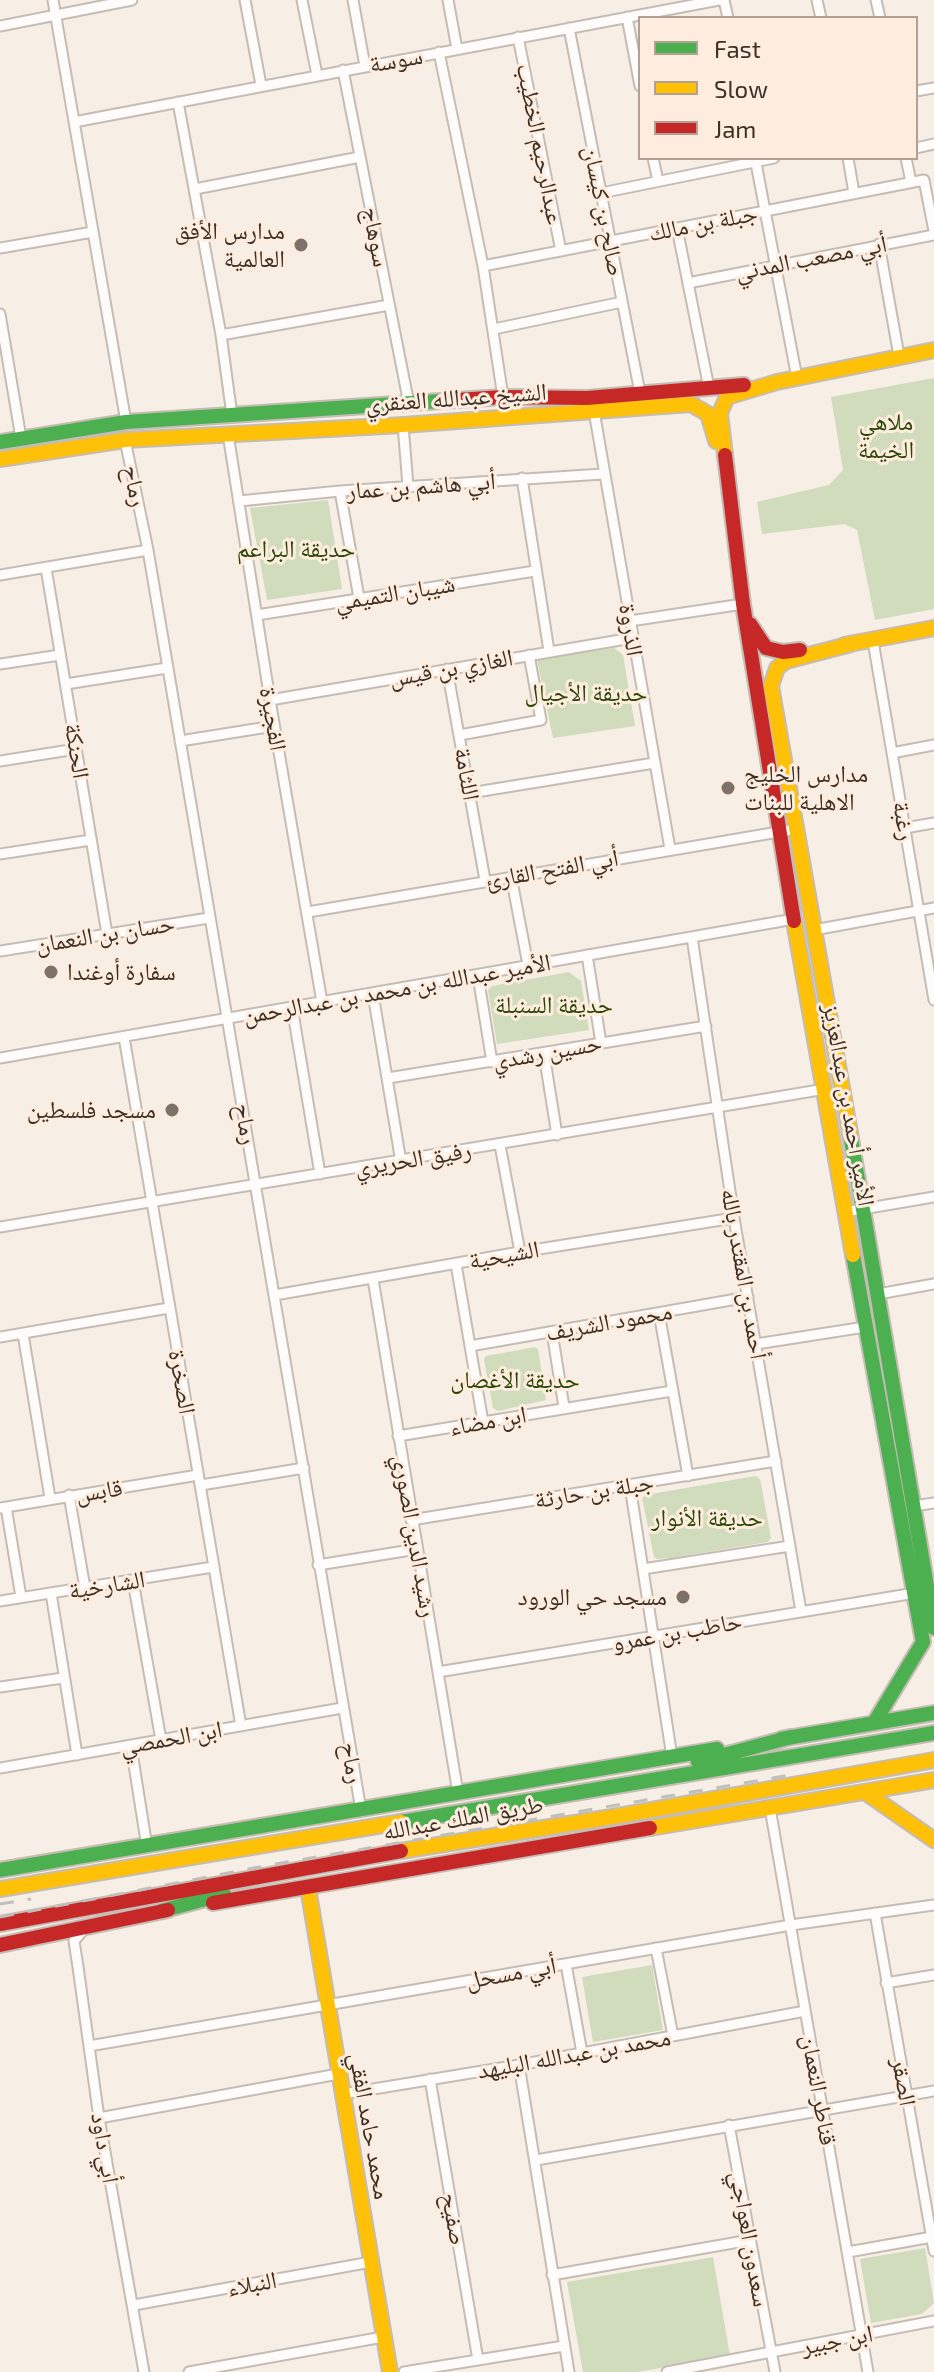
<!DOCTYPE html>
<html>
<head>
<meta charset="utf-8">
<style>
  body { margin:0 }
  #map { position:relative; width:934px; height:2372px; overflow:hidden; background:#f7eee5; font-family:"Exo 2",sans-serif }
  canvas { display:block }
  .legend { position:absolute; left:638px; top:16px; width:280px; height:144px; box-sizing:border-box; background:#feedde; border:2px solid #b0a194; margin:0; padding:10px 14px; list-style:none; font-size:24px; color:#3a3026 }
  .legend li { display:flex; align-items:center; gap:16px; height:40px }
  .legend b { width:40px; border:2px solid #b0a194 }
</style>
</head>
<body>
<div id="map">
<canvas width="934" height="2372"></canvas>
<ul class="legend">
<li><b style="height:10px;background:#4caf50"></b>Fast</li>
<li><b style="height:10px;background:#ffc107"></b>Slow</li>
<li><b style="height:10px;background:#c62828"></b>Jam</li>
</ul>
</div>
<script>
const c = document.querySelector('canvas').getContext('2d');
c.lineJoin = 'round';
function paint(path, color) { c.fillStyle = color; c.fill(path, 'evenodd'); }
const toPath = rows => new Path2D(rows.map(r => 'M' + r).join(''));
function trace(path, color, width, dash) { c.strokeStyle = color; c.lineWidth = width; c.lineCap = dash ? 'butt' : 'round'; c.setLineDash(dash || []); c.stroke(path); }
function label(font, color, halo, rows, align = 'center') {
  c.font = font + ' "Exo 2","Noto Naskh Arabic",sans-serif'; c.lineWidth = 6; c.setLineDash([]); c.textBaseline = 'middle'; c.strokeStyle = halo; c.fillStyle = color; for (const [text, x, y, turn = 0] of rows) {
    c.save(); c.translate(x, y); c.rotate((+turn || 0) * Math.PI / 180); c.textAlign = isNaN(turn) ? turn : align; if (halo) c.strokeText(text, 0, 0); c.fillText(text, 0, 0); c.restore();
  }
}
paint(toPath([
  [934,378,934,609,875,620,857,530,845,524,762,534,757,502,829,485,843,470,831,397],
  [328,500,342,589,267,600,250,508],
  [614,648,623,655,635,726,553,738,537,659],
  [569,972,581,981,589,1030,497,1044,488,990,492,986],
  [535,1347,538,1349,546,1400,498,1411,493,1408,484,1359,486,1356],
  [756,1476,760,1479,771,1538,768,1542,671,1558,657,1559,654,1557,642,1498,645,1495],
  [652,1965,663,2030,593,2042,582,1977],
  [925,2248,934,2303,922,2314,871,2323,860,2259],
  [713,2257,730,2356,637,2372,583,2372,567,2282]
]), '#d0dcbc');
const street = toPath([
  [53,0,126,422],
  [245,0,261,85],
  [302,0,317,75],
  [353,0,365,66],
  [448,0,457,49],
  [724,0,728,18],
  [817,0,821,18],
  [876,0,880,18],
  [627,17,640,86],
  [0,26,132,0],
  [569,28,640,393],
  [518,37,561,251],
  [439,52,483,266,503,397],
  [343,70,409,404],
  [916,91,934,88],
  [178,102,221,335,232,415],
  [74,122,719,0],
  [916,148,934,144],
  [653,158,658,181],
  [755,158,797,378],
  [848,158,854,193],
  [906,158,911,182],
  [195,189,360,157],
  [601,193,774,158],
  [677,228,709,388],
  [879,244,899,356],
  [0,248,93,232],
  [483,266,924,180,934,231],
  [688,283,934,235],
  [0,314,21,438],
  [494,329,622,302],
  [221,335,389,305],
  [594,411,670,849],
  [403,425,408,486],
  [228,434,270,700,322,1002],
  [125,440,148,550,361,1810],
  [522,478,549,651],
  [340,491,359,598],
  [239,501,340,491,603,474],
  [46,568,107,934],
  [0,575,148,550],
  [257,615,535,571],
  [630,621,743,604],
  [873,641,934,1000],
  [0,664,60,655],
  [447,669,485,880],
  [66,684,167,668],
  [270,700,632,638],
  [460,735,541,720,529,655],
  [180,741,274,726],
  [892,753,934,745],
  [0,761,76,749],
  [470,793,654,763],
  [905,828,934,823],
  [0,854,91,840],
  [511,876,528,965],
  [308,912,796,829],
  [814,930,934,908],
  [692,937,734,1218,801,1611],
  [0,951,209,918],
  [587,955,601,1043],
  [478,976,492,1062],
  [373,994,401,1162],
  [292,1007,320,1174],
  [124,1037,241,1726],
  [544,1054,557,1135],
  [0,1058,794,919],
  [388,1078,706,1026],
  [500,1145,520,1252],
  [845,1212,934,1197],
  [0,1227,825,1089],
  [456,1264,483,1422],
  [373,1279,458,1793],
  [878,1294,934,1284],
  [275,1295,520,1252,734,1218],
  [659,1313,688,1476],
  [552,1332,564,1407],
  [23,1334,50,1498],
  [0,1337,169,1308],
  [756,1344,865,1327],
  [470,1346,748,1297],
  [398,1436,672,1391],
  [201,1485,304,1468],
  [630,1486,672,1757],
  [69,1495,85,1588],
  [914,1506,934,1503],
  [6,1507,21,1597],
  [0,1508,198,1475],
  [411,1520,776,1461],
  [318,1565,417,1549],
  [643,1569,790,1546],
  [133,1581,161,1740],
  [51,1593,77,1755],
  [0,1601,213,1567],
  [438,1672,915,1593],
  [0,1687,63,1678],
  [131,1746,147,1847],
  [0,1768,342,1708],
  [770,1808,868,2372],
  [875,1913,934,2251],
  [85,1928,74,1941,78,1967,99,2118,144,2372],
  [656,1948,673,2036],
  [566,1964,582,2053],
  [886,1983,934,1975],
  [89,2046,791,1925,934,1905],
  [519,2065,569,2372],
  [430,2079,478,2360],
  [343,2094,519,2065,805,2011],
  [99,2118,338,2074],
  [729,2125,775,2372],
  [536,2160,934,2091],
  [848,2252,932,2237],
  [552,2275,750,2240],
  [134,2305,371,2262],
  [189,2372,383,2337],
  [404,2372,564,2346],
  [667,2372,934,2321]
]);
const fast = toPath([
  [0,442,126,422,441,401],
  [850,1133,934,1628],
  [853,1255,923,1642,874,1723],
  [781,1739,934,1713],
  [698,1762,791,1737],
  [401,1822,934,1733],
  [0,1870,717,1749],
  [161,1911,224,1894]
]);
const slow = toPath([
  [725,455,720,413,727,397,777,382,934,350],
  [0,459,125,440,403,425,691,404,708,414,716,441],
  [844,645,934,628],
  [794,921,853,1255],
  [850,1133,771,686,777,668,786,661,851,644],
  [865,1792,934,1840],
  [650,1828,934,1780],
  [401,1851,612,1817,934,1760],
  [308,1888,390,2372],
  [0,1889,401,1822]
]);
const jam = toPath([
  [441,401,503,397,587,398,744,385],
  [725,455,743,604,794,921],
  [750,624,766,648,783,652,800,650],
  [213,1903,650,1828],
  [0,1924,401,1851],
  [0,1945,168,1910]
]);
trace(street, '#c5bcb4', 13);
trace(fast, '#c5bcb4', 18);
trace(slow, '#c5bcb4', 18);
trace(jam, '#c5bcb4', 18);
trace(street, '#fefcfb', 9);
trace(fast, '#4caf50', 14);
trace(slow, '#ffc107', 14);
trace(jam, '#c62828', 14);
trace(toPath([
  [0,1904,31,1899],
  [0,1917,259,1867,796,1774]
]), '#c1bfbd', 3, [14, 14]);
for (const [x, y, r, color] of [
  [301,245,8,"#7c7269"],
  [728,788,8,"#7c7269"],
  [51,972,8,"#7c7269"],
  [172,1110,8,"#7c7269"],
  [683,1597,8,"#7c7269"]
]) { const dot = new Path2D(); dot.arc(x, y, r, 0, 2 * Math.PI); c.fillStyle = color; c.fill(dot); trace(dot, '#feedde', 3); }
label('24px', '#3a3026', '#feedde', [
  ["سوسة",396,60,-10],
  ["عبدالرحيم الخطيب",540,144,79],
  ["صالح بن كيسان",604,211,79],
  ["جبلة بن مالك",703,223,-11],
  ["سوهاج",376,237,79],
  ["أبي مصعب المدني",811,258,-11],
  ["الشيخ عبدالله العنقري",456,398,-4],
  ["رماح",135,486,78],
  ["أبي هاشم بن عمار",421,486,-4],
  ["شيبان التميمي",395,593,-9],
  ["الذروة",631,630,81],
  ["الغازي بن قيس",451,668,-10],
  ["الفجيرة",273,719,80],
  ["الحنكة",77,751,81],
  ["اللثامة",467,774,80],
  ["رغبة",904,821,81],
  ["أبي الفتح القارئ",552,869,-10],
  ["حسان بن النعمان",105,934,-9],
  ["الأمير عبدالله بن محمد بن عبدالرحمن",397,989,-10],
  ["حسين رشدي",547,1052,-10],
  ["الأمير أحمد بن عبدالعزيز",849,1105,80],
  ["رماح",246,1124,80],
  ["رفيق الحريري",413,1159,-9],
  ["الشيحية",504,1255,-10],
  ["أحمد بن المقتدر بالله",744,1274,80],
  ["محمود الشريف",609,1322,-10],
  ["الصخرة",182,1382,80],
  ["ابن مضاء",488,1421,-10],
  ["قابس",99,1491,-9],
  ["جبلة بن حارثة",594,1491,-9],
  ["رشيد الدين الصوري",415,1536,80],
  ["الشارخية",107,1585,-9],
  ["حاطب بن عمرو",677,1632,-10],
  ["ابن الحمصي",171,1738,-10],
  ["رماح",352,1763,80],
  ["طريق الملك عبدالله",463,1818,-10],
  ["أبي مسحل",511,1973,-10],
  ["محمد بن عبدالله البليهد",574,2054,-10],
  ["الصقر",904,2082,80],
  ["قناطر النعمان",819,2090,80],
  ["محمد حامد الفقي",370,2126,80],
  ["أبي داود",105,2148,80],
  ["صفيح",454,2219,80],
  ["سعدون العواجي",750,2239,80],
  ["النبلاء",252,2284,-10],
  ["ابن جبير",837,2340,-11]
]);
label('24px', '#3a3026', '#feedde', [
  ["مدارس الأفق",285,231],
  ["العالمية",285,259],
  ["مدارس الخليج",744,774,"left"],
  ["الاهلية للبنات",744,802,"left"],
  ["سفارة أوغندا",67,972,"left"],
  ["مسجد فلسطين",156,1110],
  ["مسجد حي الورود",667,1597]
], 'right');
label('24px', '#294607', '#feedde', [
  ["ملاهي",886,422],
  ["الخيمة",886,450],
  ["حديقة البراعم",296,549],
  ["حديقة الأجيال",586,693],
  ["حديقة السنبلة",554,1005],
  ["حديقة الأغصان",515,1380],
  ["حديقة الأنوار",707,1518]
]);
</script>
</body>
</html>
